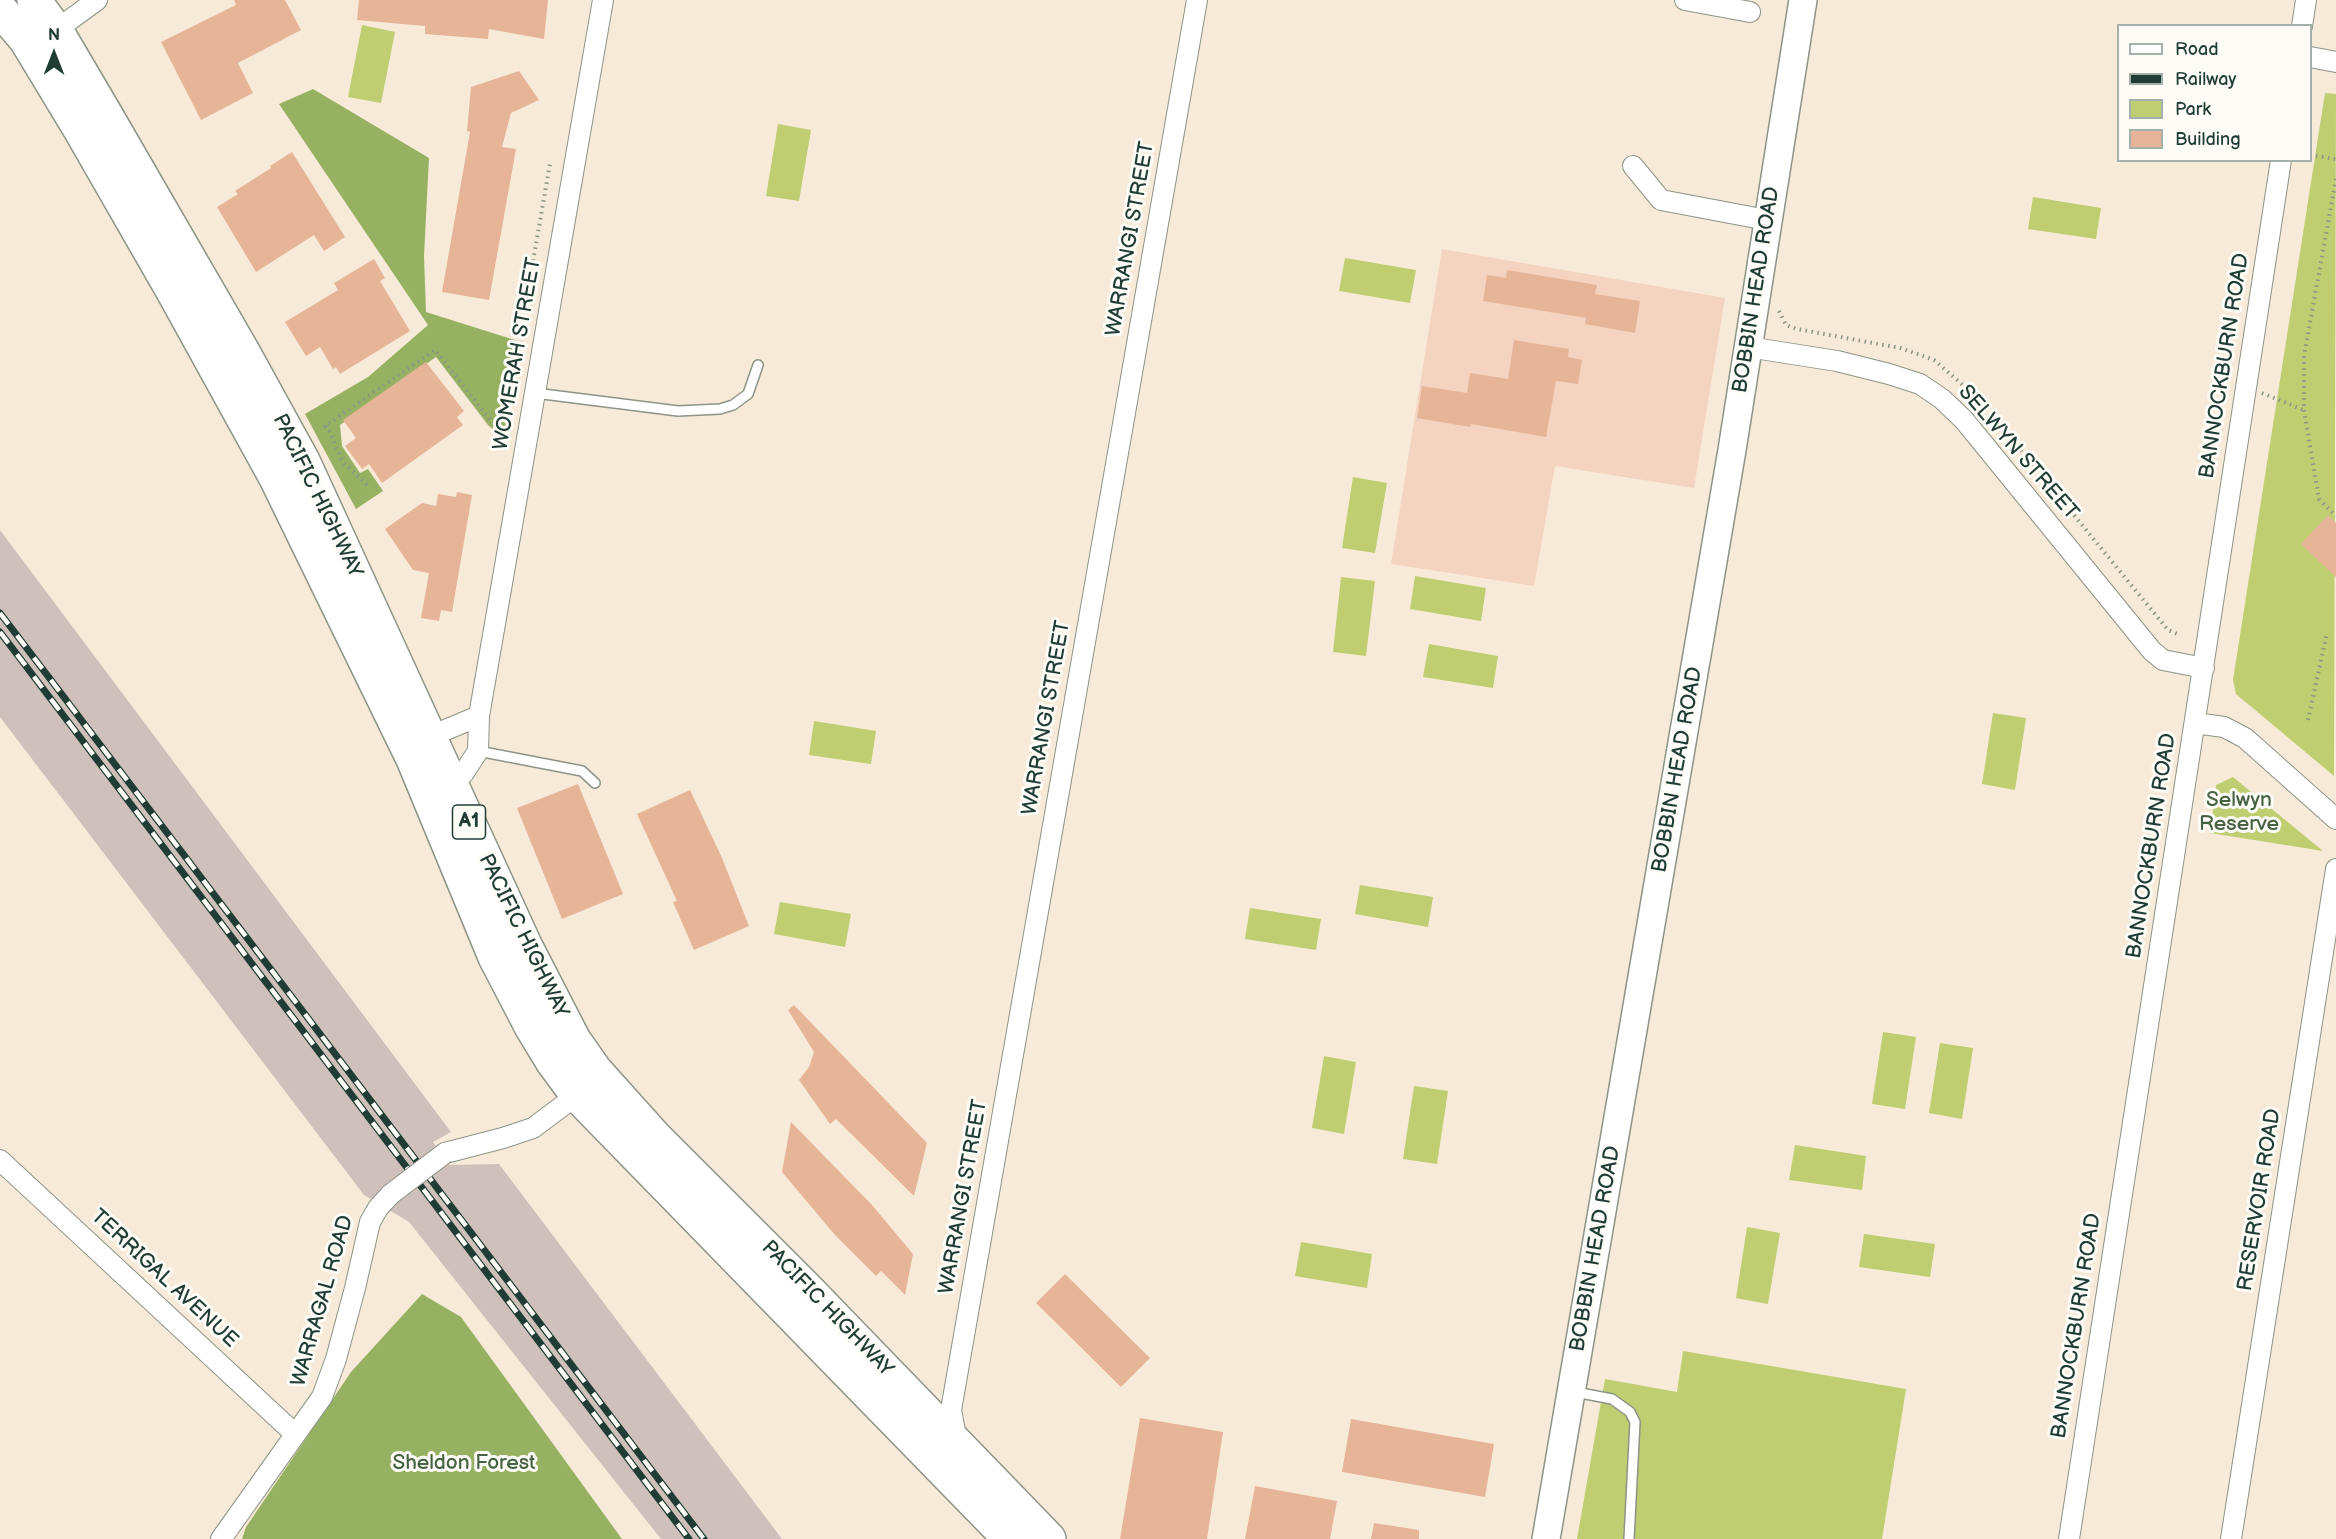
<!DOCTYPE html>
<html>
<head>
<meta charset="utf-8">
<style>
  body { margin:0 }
  #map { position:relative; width:2336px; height:1539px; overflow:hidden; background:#f8ead8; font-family:"Balsamiq Sans",sans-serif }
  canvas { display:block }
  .legend { position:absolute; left:2117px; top:24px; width:195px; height:138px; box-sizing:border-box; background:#fdfcf7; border:2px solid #a4b0a9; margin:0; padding:8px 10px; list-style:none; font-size:18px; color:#1f3d34 }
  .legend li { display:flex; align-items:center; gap:12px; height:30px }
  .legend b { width:30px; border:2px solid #a4b0a9 }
  .north { position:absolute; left:24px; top:24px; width:60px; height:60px; -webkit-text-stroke:4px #fdfcf7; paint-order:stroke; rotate:0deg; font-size:16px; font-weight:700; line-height:24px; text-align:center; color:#1f3d34 }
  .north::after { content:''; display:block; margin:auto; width:21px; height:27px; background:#1f3d34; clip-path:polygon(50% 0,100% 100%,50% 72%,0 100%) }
</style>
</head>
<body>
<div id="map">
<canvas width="2336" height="1539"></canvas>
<ul class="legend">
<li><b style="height:8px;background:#fff"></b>Road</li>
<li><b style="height:8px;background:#1f3d34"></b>Railway</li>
<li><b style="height:16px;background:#bfce70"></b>Park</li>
<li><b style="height:16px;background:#e6b598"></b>Building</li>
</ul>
<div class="north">N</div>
</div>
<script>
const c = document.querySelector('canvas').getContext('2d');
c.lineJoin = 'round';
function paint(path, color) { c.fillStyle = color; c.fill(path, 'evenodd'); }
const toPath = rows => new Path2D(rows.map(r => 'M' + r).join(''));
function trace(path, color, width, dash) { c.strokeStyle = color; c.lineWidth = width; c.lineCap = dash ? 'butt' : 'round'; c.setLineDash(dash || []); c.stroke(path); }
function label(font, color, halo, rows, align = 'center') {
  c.font = font + ' "Balsamiq Sans",sans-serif'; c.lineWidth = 6; c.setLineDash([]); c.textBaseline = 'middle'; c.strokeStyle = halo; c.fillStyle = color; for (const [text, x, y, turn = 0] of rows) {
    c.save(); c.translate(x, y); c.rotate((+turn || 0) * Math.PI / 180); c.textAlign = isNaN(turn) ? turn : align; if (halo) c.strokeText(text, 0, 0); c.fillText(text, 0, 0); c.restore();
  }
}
paint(toPath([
  [1442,249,1725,298,1694,488,1555,466,1534,586,1391,564]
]), '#f4d3c0');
paint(toPath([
  [0,530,451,1132,433,1142,450,1165,499,1164,782,1539,661,1539,409,1222,364,1195,0,717]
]), '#d0c0bc');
paint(toPath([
  [362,25,395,32,381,103,348,97],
  [2325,93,2336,94,2334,776,2236,694,2233,680],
  [778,124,811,130,799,201,766,196],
  [2033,197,2101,208,2096,239,2028,229],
  [1345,258,1416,270,1410,303,1339,291],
  [1353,477,1387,483,1375,553,1342,548],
  [1415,576,1486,588,1481,621,1410,609],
  [1341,577,1375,581,1366,656,1333,652],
  [1429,644,1498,656,1493,688,1423,677],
  [1993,713,2026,718,2015,790,1982,784],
  [814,721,876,731,871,764,809,755],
  [2233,777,2323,851,2210,833,2216,785],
  [1360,885,1433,897,1428,927,1355,914],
  [780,902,851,914,845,947,774,934],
  [1250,908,1321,919,1316,950,1245,939],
  [1883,1032,1916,1037,1905,1109,1872,1104],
  [1940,1043,1973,1048,1962,1119,1929,1113],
  [1324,1056,1356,1062,1344,1134,1312,1128],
  [1414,1086,1448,1091,1437,1164,1403,1159],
  [1795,1145,1866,1156,1862,1190,1789,1180],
  [1747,1227,1780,1233,1768,1304,1736,1298],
  [1864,1234,1935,1244,1930,1277,1859,1267],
  [1301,1242,1372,1254,1367,1288,1295,1276],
  [1683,1351,1906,1389,1882,1539,1577,1539,1605,1379,1677,1392]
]), '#bfce70');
paint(toPath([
  [313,89,429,158,424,256,426,312,518,341,506,417,505,440,488,425,436,357,340,425,342,446,360,473,368,469,383,491,356,509,305,414,368,377,428,325,279,104],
  [422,1294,461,1317,622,1539,242,1539,246,1527,351,1372]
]), '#97b162');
paint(toPath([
  [234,0,285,0,301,30,238,63,253,93,201,120,161,42,236,5],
  [359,0,548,0,544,39,489,29,488,39,425,34,425,26,357,20],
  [519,71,539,100,511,113,502,147,516,149,489,300,442,292,470,132,467,131,471,87],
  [292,152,345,237,324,251,314,235,256,272,217,207,238,194,235,191,271,168,270,166],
  [374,259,385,278,380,281,410,331,340,374,336,367,333,369,320,347,306,356,285,322,338,290,334,283],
  [1507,270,1597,285,1595,294,1640,301,1635,333,1585,324,1586,318,1483,301,1487,275,1506,278],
  [1514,340,1569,349,1568,357,1582,360,1578,384,1556,381,1546,437,1471,424,1470,427,1417,418,1422,386,1467,393,1470,373,1508,379],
  [426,362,464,411,457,417,463,425,382,483,369,464,362,469,345,446,356,438,343,420],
  [457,492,472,495,452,612,441,610,439,621,421,618,429,573,413,570,385,529,422,503,436,506,438,494,456,497],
  [2328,515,2336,523,2336,577,2301,544],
  [578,784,623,894,562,919,517,808],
  [690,790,722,858,749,926,694,950,673,902,677,901,637,814],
  [794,1005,927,1143,914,1196,836,1119,830,1124,799,1080,809,1067,814,1052,788,1010],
  [791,1122,872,1205,913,1254,905,1295,881,1271,876,1276,835,1235,782,1172],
  [1065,1274,1150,1358,1121,1387,1036,1303],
  [1140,1418,1223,1432,1207,1539,1120,1539],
  [1351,1419,1494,1444,1485,1497,1342,1472],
  [1255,1486,1337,1501,1330,1539,1245,1539],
  [1374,1523,1419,1530,1419,1539,1371,1539]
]), '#e6b598');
const lane = toPath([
  [535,393,678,411,720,409,733,405,748,394,758,365],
  [478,751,582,771,595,783],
  [1575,1392,1612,1399,1630,1412,1635,1422,1629,1539]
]);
const street = toPath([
  [1685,0,1750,12],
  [2302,26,2306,0],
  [56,30,97,0],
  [2310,57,2336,62],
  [1633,166,1661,200,1767,220],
  [1748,347,1837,361,1889,374,1920,384,1942,399,1964,420,2152,651,2163,660,2204,668],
  [2195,723,2224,727,2245,738,2336,819],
  [431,736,479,716],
  [451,782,463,774,478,751,479,716,603,0],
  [445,1153,503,1138,533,1128,577,1095],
  [0,1160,295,1434],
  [957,1442,951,1410,1197,0],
  [221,1539,322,1397,336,1359,355,1288,370,1222,378,1208,391,1194],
  [2069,1539,2281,160],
  [2231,1539,2336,869]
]);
const secondary = toPath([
  [1546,1539,1732,450,1803,0]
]);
const highway = toPath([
  [34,0,56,30,106,115,242,350,303,461,525,945,574,1040,595,1070,656,1138,807,1289,1049,1539],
  [0,9,26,40,81,131,174,293,276,478,413,759,495,957,532,1028,552,1061,577,1095,1010,1539]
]);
trace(lane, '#8c9486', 12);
trace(street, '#8c9486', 22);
trace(secondary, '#8c9486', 30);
trace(highway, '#8c9486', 36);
trace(toPath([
  [2310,155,2336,159],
  [2336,179,2304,356,2304,410,2319,499,2336,516],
  [533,289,529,284,550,164],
  [1779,311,1786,325,1797,329,1900,348,1934,360,1979,399,2168,630,2180,635],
  [521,349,520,333,527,317],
  [2262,393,2304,410],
  [327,425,342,461,368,486],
  [324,427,435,350,490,420,511,424],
  [2308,720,2327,633]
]), '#8c9486', 4, [1.5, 4.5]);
trace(lane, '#fff', 9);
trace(street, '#fff', 20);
trace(secondary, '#fff', 27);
trace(highway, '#fff', 33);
const rail = toPath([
  [0,613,704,1539],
  [0,632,689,1539]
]);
trace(rail, '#1f3d34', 7);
trace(rail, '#fdfcf7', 4.5, [14]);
const streetBridge = toPath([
  [391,1194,445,1153]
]);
trace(streetBridge, '#8c9486', 22, []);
trace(streetBridge, '#fff', 20);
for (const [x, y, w] of [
  [469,822,33]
]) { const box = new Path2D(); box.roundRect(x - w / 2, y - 17, w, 34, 4.5); c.fillStyle = '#fdfcf7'; c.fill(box); trace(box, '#1f3d34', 1.5); }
label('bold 20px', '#1f3d34', null, [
  ["A1",469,822]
]);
label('21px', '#1f3d34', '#fdfcf7', [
  ["WARRANGI STREET",1131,239,-80],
  ["BOBBIN HEAD ROAD",1757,290,-81],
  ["WOMERAH STREET",518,354,-80],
  ["BANNOCKBURN ROAD",2225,366,-81],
  ["SELWYN STREET",2018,453,49],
  ["PACIFIC HIGHWAY",317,496,64],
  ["WARRANGI STREET",1047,718,-80],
  ["BOBBIN HEAD ROAD",1678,770,-80],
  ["BANNOCKBURN ROAD",2152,846,-81],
  ["PACIFIC HIGHWAY",523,936,64],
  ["WARRANGI STREET",964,1197,-80],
  ["RESERVOIR ROAD",2260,1200,-81],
  ["BOBBIN HEAD ROAD",1596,1249,-80],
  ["TERRIGAL AVENUE",164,1279,43],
  ["WARRAGAL ROAD",323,1301,-74],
  ["PACIFIC HIGHWAY",827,1309,46],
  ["BANNOCKBURN ROAD",2077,1326,-81]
]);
label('21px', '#476143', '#fdfcf7', [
  ["Selwyn",2239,801],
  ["Reserve",2239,825],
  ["Sheldon Forest",464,1464]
]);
</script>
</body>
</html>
